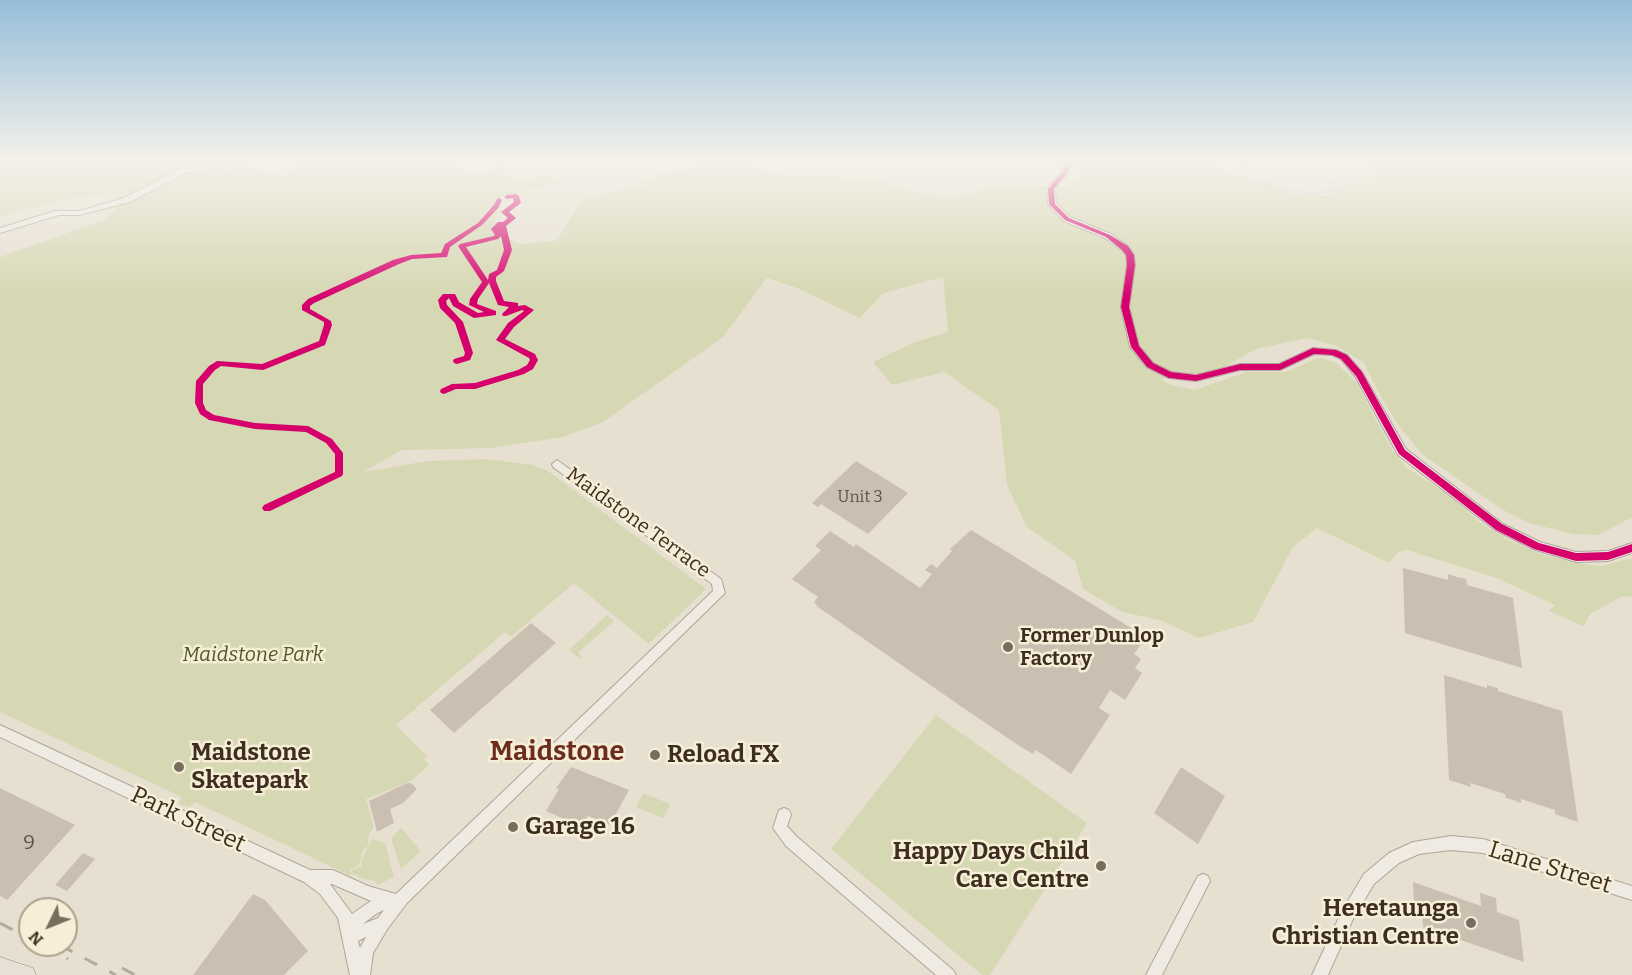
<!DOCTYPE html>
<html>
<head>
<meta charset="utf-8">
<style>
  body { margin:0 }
  #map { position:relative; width:1632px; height:975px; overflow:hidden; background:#e7e0d1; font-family:Bitter,serif }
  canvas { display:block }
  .north { position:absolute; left:18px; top:897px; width:60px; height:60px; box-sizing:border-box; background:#f7eed8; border:2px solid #ada18e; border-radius:50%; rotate:227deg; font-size:16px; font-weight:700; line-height:24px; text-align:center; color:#3d2e20 }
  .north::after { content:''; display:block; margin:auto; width:21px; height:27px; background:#786c5e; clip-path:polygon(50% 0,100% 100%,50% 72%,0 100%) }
</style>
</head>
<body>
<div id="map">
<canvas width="1632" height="975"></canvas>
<div class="north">N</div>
</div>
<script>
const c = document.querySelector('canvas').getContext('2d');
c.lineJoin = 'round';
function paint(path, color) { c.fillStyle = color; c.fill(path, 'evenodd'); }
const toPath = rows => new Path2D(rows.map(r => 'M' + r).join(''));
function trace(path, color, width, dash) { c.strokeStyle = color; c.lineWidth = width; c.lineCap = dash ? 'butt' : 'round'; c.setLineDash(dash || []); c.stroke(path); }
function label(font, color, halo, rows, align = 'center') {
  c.font = font + ' Bitter,serif'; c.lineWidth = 5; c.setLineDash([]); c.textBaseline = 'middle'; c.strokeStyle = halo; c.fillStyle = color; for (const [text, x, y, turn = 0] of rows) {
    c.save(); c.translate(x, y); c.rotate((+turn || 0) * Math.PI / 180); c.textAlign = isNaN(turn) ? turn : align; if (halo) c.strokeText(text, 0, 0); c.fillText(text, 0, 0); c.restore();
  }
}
paint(toPath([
  [0,162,231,162,234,165,283,175,302,162,455,162,453,164,473,174,491,169,495,170,501,166,508,169,509,176,524,178,544,175,565,181,501,197,495,220,497,233,519,244,557,241,580,202,600,194,639,187,660,173,726,162,792,175,828,175,867,179,933,196,964,196,987,188,1027,184,1066,188,1075,178,1080,162,1194,162,1303,196,1329,195,1350,182,1369,180,1379,162,1632,162,1632,517,1598,535,1573,534,1529,523,1503,510,1423,455,1402,430,1382,399,1364,363,1337,346,1307,338,1256,349,1198,382,1179,377,1160,379,1171,385,1195,390,1246,372,1286,372,1315,359,1323,358,1336,363,1356,382,1392,450,1406,467,1451,497,1483,525,1512,542,1541,554,1581,564,1601,566,1632,558,1632,597,1623,596,1590,614,1584,626,1580,625,1549,611,1555,605,1497,578,1407,550,1398,552,1389,563,1317,528,1293,547,1253,622,1199,638,1160,620,1122,612,1083,589,1075,561,1027,527,1007,485,999,410,944,372,892,385,873,362,913,343,948,332,943,277,883,293,860,318,797,288,767,278,723,337,603,422,563,437,491,448,402,450,363,472,428,461,486,459,533,465,548,471,706,589,649,644,574,583,511,637,505,632,396,725,427,756,424,759,429,765,411,781,366,799,374,828,369,833,368,846,363,850,359,865,350,870,351,876,195,802,189,807,179,804,182,797,0,712,0,257,106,219,119,205,115,192,69,199,0,216],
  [607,615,614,621,578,653,582,657,580,659,569,650],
  [936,715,1087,823,990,975,982,975,831,849],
  [643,793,670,804,663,818,636,807],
  [401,828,421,851,401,869,391,838],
  [372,839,385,843,394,877,377,885,375,881,359,878,357,875,351,874,352,870,362,866,361,862]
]), '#d6d7b3');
trace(toPath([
  [1195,162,1239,177,1310,194,1333,191,1336,179,1340,176,1367,178,1379,162],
  [1240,162,1248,178]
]), '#bcccc2', 1.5);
paint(toPath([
  [856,461,908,493,868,534,821,504,818,507,812,503],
  [971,530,1146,637,1134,654,1141,659,1135,668,1142,673,1125,700,1110,690,1099,708,1110,715,1071,774,1036,750,1033,754,1021,747,959,705,818,607,814,602,818,597,792,579,821,550,815,546,830,531,854,547,856,544,920,588,932,574,925,570,931,564,937,568,952,551,950,549],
  [1403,568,1448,580,1448,574,1457,577,1466,579,1467,585,1513,598,1522,668,1405,633],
  [531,623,556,643,454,733,430,710],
  [1444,675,1487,688,1487,685,1498,688,1498,691,1562,711,1578,822,1555,814,1555,810,1521,799,1521,803,1513,800,1506,798,1505,794,1470,783,1471,787,1449,780],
  [571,767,629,790,610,825,588,816,582,827,546,811,559,789,556,788],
  [1181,767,1225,796,1198,844,1154,813],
  [407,783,411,783,417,789,403,803,390,809,394,823,377,832,369,801],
  [0,788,75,825,7,900,0,896],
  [83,853,95,859,67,891,55,885],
  [1413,882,1481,906,1480,893,1496,898,1497,912,1519,920,1524,962,1423,927,1422,907,1414,904],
  [253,894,265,900,308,951,284,975,193,975]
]), '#cbbfb2');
const minor = toPath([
  [1064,162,1072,162,1070,171,1055,189,1056,203,1070,217,1111,234,1128,246,1134,255,1135,265,1129,307,1139,346,1153,363,1171,372,1196,375,1240,364,1279,364,1313,348,1336,350,1347,355,1362,372,1406,449,1503,524,1540,542,1576,552,1608,551,1632,543,1632,553,1608,561,1576,562,1533,549,1495,530,1398,455,1355,376,1341,359,1332,355,1314,354,1280,370,1240,370,1196,381,1169,378,1147,367,1130,347,1121,307,1127,265,1126,255,1122,250,1105,238,1064,221,1048,204,1047,189,1062,171,1064,162],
  [217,165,236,170,232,172,217,169,185,173,130,202,79,215,59,215,0,233,0,228,55,211,79,211,124,198,180,169,217,165],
  [557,460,721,579,725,593,407,903,388,928,373,953,370,975,350,975,338,918,320,894,304,882,0,737,0,725,310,870,333,870,368,886,396,894,713,591,712,584,553,467,552,464,557,460],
  [330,884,332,884,371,901,352,914,330,884],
  [384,910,378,918,363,924,376,914,384,910],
  [366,937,361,946,360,948,358,941,366,937],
  [784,808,789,810,791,815,787,826,796,836,953,970,956,975,936,975,786,846,773,828,779,810,784,808],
  [1451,836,1483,839,1632,886,1632,900,1483,853,1451,850,1419,854,1399,863,1374,884,1353,919,1328,975,1312,975,1343,909,1364,874,1389,853,1413,842,1451,836],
  [1203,874,1208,876,1210,881,1162,975,1146,975,1198,876,1203,874]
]);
const major = toPath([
  [0,957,33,968,36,975,0,975,0,957]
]);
trace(minor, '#ada599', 2);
trace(major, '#928b80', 1);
paint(minor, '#efebe3');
paint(major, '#e6e1d4');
trace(toPath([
  [0,923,30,939],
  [42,945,68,959],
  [60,945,116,975],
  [122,968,135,975]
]), '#afaaa2', 3, [14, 14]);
paint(toPath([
  [1065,162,1071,162,1069,171,1054,189,1055,204,1069,218,1110,235,1128,246,1134,255,1135,265,1129,307,1139,346,1153,363,1171,372,1196,375,1240,364,1279,364,1313,348,1336,350,1347,355,1362,372,1405,450,1502,524,1539,543,1576,553,1608,552,1632,544,1632,552,1608,560,1576,561,1534,549,1496,530,1399,454,1356,376,1341,359,1332,355,1314,354,1280,370,1240,370,1196,381,1169,378,1147,367,1131,347,1121,307,1127,265,1126,255,1122,250,1106,237,1065,220,1049,204,1048,189,1063,171,1065,162],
  [516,194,519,196,521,203,509,212,516,218,506,226,512,250,504,271,496,277,496,281,504,301,518,303,518,306,525,305,534,310,514,327,505,339,535,354,538,360,533,369,524,374,475,389,456,389,444,394,441,393,440,391,441,389,452,384,475,383,518,370,527,365,530,360,529,358,496,340,508,323,524,311,522,310,506,316,503,316,502,314,509,307,498,305,489,283,478,299,477,304,496,311,496,315,474,318,453,306,449,298,446,301,447,305,463,322,473,353,470,360,457,364,454,363,453,361,454,359,464,356,465,353,455,323,440,308,438,300,443,294,455,294,459,302,478,313,484,312,469,305,470,299,482,282,458,246,460,244,494,236,495,235,491,229,498,222,503,222,508,218,501,212,514,202,513,198,507,199,504,197,507,195,516,194],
  [501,236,504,250,497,270,489,274,488,280,466,247,498,239,501,236],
  [499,198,502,200,499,207,482,225,450,247,447,257,412,259,399,264,314,303,310,306,310,309,331,321,332,325,325,345,263,370,221,366,215,370,203,384,203,403,206,410,214,415,255,423,308,426,332,439,343,453,343,474,342,476,270,511,264,511,262,508,264,505,335,472,335,454,326,443,306,432,255,429,209,420,200,414,195,403,196,381,209,366,217,361,262,364,319,341,324,325,324,322,302,310,302,305,308,299,393,260,411,255,441,253,445,244,478,223,494,205,497,199,499,198]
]), '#d6006c');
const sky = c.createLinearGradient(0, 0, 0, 298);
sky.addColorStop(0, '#96bed9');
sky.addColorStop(0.54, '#f4f1ea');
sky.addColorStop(1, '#f4f1ea00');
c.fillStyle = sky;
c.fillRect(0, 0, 1632, 298);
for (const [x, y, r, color] of [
  [1008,647,6,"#786c5e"],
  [655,755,6,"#786c5e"],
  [179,767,6,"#786c5e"],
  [513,827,6,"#786c5e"],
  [1101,866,6,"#786c5e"],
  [1471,923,6,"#786c5e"]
]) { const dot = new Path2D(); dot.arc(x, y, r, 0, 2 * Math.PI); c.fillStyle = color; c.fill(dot); trace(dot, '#f7eed8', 2); }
label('16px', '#605244', null, [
  ["Unit 3",860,498]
]);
label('20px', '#3d2e20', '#f7eed8', [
  ["Maidstone Terrace",638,523,36]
]);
label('bold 20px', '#3d2e20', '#f7eed8', [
  ["Former Dunlop",1020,636],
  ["Factory",1020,659]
], 'left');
label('italic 20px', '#4d5a26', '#f7eed8', [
  ["Maidstone Park",253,655]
]);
label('20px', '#605244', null, [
  ["9",29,843]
]);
label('bold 24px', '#3d2e20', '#f7eed8', [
  ["Maidstone",191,753],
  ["Skatepark",191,781],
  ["Reload FX",667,755],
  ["Garage 16",525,827],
  ["Happy Days Child",1089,852,"right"],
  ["Care Centre",1089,880,"right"],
  ["Heretaunga",1459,909,"right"],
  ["Christian Centre",1459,937,"right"]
], 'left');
label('24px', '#3d2e20', '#f7eed8', [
  ["Park Street",188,820,25],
  ["Lane Street",1550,868,17]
]);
label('bold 27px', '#6b2e1e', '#f7eed8', [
  ["Maidstone",557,752]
]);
</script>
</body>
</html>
